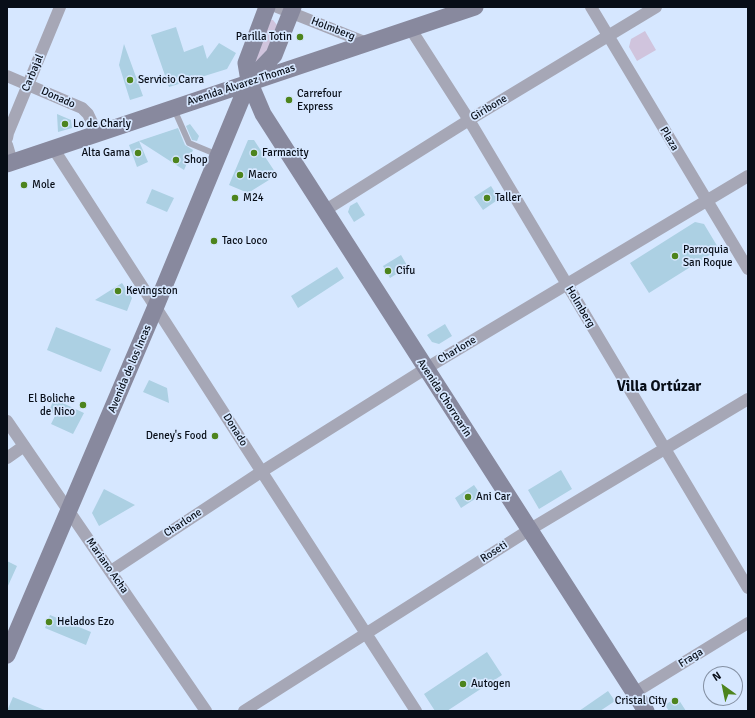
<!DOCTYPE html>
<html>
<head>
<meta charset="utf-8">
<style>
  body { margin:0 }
  #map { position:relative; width:755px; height:718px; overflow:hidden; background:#d6e7ff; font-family:Signika,sans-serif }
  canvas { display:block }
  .frame { position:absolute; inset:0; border:8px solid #080e18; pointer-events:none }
  .north { position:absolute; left:703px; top:666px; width:40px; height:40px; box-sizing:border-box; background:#d6e7ff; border:1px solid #8490a3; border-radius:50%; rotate:327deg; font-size:11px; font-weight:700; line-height:16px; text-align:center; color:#080e18 }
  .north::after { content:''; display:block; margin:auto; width:14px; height:18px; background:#4d841d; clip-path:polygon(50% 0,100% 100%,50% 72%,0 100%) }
</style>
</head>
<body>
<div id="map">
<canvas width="755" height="718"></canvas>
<div class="frame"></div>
<div class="north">N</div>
</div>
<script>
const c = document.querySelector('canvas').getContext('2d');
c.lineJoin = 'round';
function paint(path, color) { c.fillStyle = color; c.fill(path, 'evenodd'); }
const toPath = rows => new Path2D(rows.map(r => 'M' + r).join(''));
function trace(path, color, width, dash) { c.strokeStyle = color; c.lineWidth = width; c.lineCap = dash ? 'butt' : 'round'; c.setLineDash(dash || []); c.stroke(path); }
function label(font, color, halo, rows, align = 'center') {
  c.font = font + ' Signika,sans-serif'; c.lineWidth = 3.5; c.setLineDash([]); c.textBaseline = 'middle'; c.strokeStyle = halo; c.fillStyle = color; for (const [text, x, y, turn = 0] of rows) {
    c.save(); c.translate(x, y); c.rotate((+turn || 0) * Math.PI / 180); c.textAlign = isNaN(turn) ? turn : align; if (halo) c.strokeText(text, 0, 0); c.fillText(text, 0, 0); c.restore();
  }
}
paint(toPath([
  [271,20,273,20,277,25,264,60,259,63,253,60],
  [645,31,656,50,637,61,629,47,631,39]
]), '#d0c4dd');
paint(toPath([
  [176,27,184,52,203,45,207,59,219,43,236,53,227,69,169,87,151,35],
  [124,44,143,96,130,100,119,65],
  [57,114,71,120,72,128,58,132],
  [190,124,199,136,197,141,192,140,186,126],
  [178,128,185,145,193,150,184,170,139,141],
  [248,140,254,140,277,175,248,193,229,185],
  [139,141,148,162,137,167,129,145],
  [491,186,499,199,483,210,474,197],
  [152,189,174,198,167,212,146,203],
  [357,202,365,215,354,222,348,212,350,206],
  [695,222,704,224,719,249,649,293,630,263],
  [401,255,408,267,390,278,383,266],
  [337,267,344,278,298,308,291,296],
  [122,283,132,298,127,311,95,300],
  [445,324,452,336,439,344,432,342,427,335],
  [56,327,111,349,101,372,47,350],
  [149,380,167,388,169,403,143,392],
  [54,399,84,413,73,434,51,424,56,414,49,411],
  [561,470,572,489,539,509,528,490],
  [474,485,481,495,461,508,455,498],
  [104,489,135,505,99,526,92,513],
  [7,561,17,566,7,588],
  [50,615,91,632,86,645,45,628],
  [487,652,502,675,447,711,435,711,424,694],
  [608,691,615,701,600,711,579,711],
  [13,697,47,711,7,711],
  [677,697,686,711,669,711,665,705]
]), '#acd0e3');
trace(toPath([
  [174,109,189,143,218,155]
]), '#a6a7b6', 6);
trace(toPath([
  [277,7,367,43],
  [591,7,748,269],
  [410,28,469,120,748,588],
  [7,76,82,108,88,114,97,133],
  [7,138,8,133,60,7],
  [7,145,12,162],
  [53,148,416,711],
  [324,211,469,120,656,7],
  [7,421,206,711],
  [7,458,24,446],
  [111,571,261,472,425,369,748,176],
  [634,693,748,623],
  [244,711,529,530,748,399]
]), '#a6a7b6', 12);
trace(toPath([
  [267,7,246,63,249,81,263,114,646,711],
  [7,164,475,7],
  [7,655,156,306,249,81,274,55,293,7]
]), '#88899e', 17);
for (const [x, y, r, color] of [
  [300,37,4,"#4d841d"],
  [130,80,4,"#4d841d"],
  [289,100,4,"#4d841d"],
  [65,124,4,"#4d841d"],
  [138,153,4,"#4d841d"],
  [254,153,4,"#4d841d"],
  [176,160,4,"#4d841d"],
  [240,175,4,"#4d841d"],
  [24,185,4,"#4d841d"],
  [235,198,4,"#4d841d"],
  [487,198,4,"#4d841d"],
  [214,241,4,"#4d841d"],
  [675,256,4,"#4d841d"],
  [388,271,4,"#4d841d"],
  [118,291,4,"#4d841d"],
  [83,405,4,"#4d841d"],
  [215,436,4,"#4d841d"],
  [468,497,4,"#4d841d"],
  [49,622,4,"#4d841d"],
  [463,684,4,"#4d841d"],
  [675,701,4,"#4d841d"]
]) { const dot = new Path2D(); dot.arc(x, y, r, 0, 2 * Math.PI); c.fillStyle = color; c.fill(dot); trace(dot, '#d6e7ff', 1.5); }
label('11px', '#080e18', '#d6e7ff', [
  ["Holmberg",333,29,21],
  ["Carbajal",33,73,-67],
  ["Avenida Álvarez Thomas",241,85,-18],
  ["Donado",58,98,24],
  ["Giribone",489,108,-31],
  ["Plaza",669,139,59],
  ["Holmberg",580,307,59],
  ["Charlone",457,350,-31],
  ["Avenida de los Incas",130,369,-67],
  ["Avenida Chorroarín",444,398,57],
  ["Donado",235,430,58],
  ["Charlone",183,523,-33],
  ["Roseti",494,552,-33],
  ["Mariano Acha",107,566,55],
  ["Fraga",691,658,-32]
]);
label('11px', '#080e18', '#d6e7ff', [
  ["Parilla Totin",292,37,"right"],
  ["Servicio Carra",138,80],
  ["Carrefour",297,94],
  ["Express",297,107],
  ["Lo de Charly",73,124],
  ["Alta Gama",130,153,"right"],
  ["Farmacity",262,153],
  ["Shop",184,160],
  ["Macro",248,175],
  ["Mole",32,185],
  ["M24",243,198],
  ["Taller",495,198],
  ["Taco Loco",222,241],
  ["Parroquia",683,250],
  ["San Roque",683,263],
  ["Cifu",396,271],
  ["Kevingston",126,291],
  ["El Boliche",75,399,"right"],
  ["de Nico",75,412,"right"],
  ["Deney's Food",207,436,"right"],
  ["Ani Car",476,497],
  ["Helados Ezo",57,622],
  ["Autogen",471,684],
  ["Cristal City",667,701,"right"]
], 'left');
label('bold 15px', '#080e18', '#d6e7ff', [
  ["Villa Ortúzar",659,387]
]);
</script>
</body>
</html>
